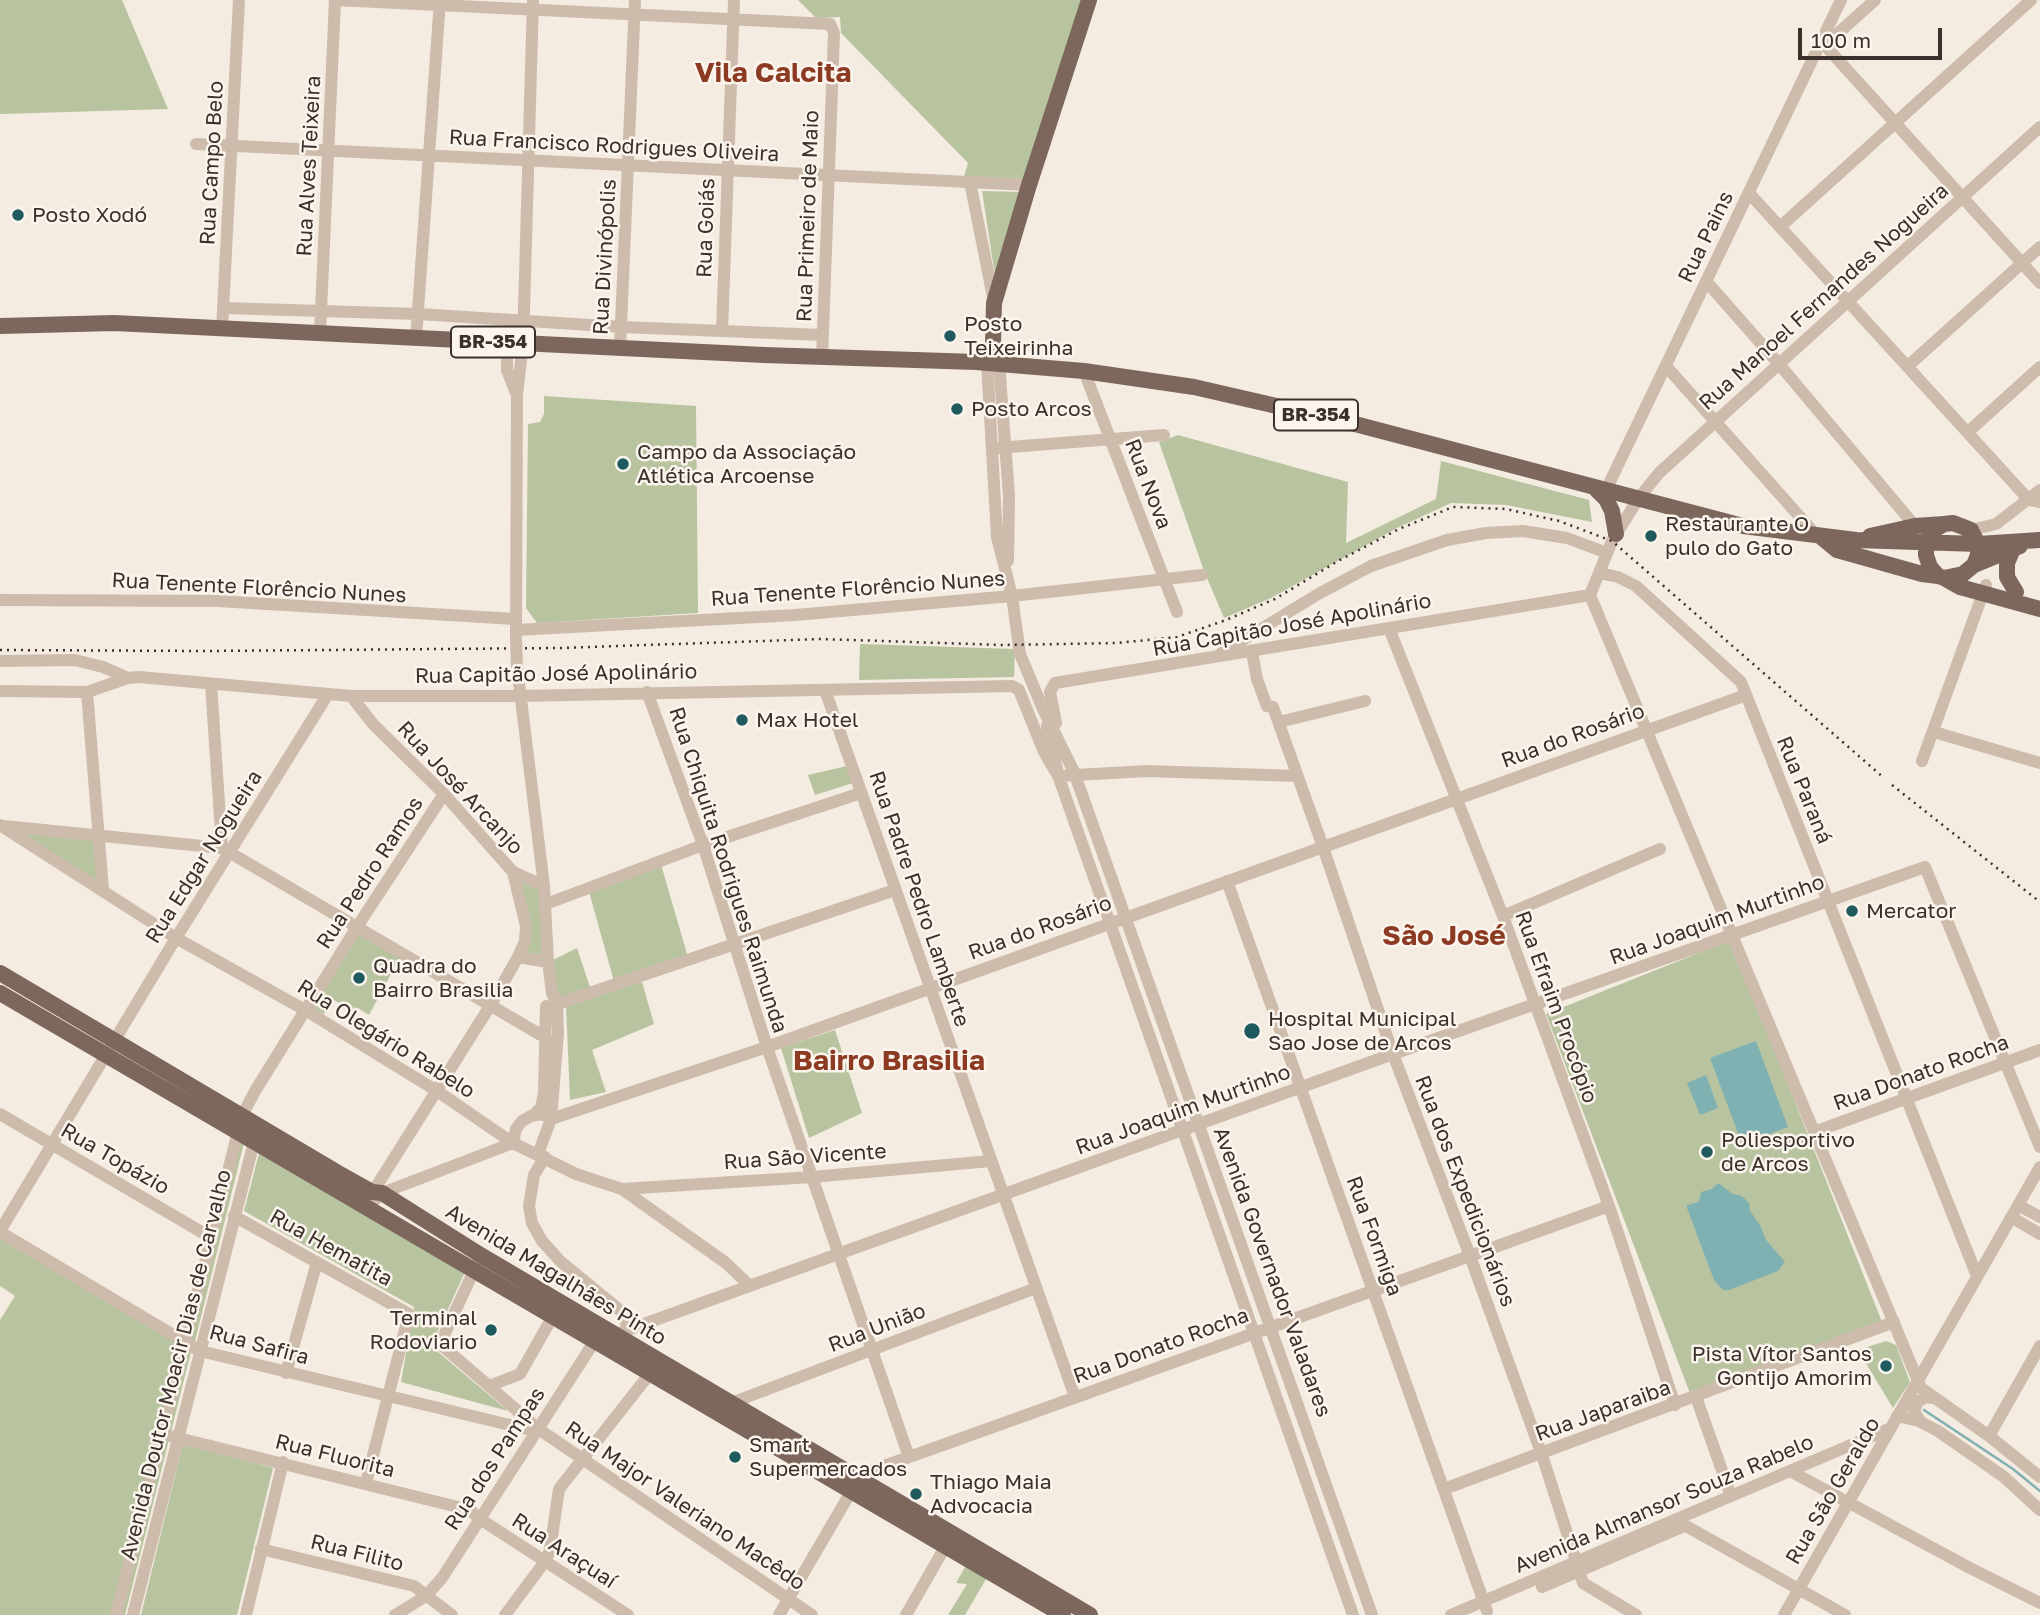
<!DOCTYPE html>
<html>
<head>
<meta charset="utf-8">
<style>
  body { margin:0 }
  #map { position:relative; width:2040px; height:1615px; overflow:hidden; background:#f4ebe1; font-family:"Golos Text",sans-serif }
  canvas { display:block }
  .scale { position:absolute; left:1798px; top:28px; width:144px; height:32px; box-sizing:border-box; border:4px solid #3b302b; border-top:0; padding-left:9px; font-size:21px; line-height:24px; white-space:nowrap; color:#3b302b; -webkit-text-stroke:5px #fbf5ee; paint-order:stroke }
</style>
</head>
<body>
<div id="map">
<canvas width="2040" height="1615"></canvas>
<div class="scale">100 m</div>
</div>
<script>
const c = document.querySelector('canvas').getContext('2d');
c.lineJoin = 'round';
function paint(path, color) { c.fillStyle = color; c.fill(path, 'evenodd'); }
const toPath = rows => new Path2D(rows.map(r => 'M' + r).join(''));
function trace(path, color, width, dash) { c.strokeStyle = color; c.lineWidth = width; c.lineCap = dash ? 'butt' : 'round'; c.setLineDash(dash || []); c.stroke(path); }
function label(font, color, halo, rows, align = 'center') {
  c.font = font + ' "Golos Text",sans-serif'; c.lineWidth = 5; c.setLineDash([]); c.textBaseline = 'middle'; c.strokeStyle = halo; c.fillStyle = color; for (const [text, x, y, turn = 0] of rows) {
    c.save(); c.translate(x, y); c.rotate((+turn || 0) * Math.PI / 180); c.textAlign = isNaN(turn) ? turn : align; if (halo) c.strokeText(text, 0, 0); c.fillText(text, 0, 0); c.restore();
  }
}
paint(toPath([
  [0,0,122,0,168,109,0,114],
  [798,0,1082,0,1024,179,964,176,968,163,841,33,840,17,816,18],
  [982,191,1021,192,996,282],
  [544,396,696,406,698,613,537,623,526,608,528,424,540,422,544,414],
  [1178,435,1348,482,1346,543,1436,499,1441,461,1589,500,1592,522,1506,505,1451,503,1397,528,1271,598,1224,618,1204,571,1159,442],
  [860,644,1015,649,1014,677,859,680],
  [847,766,853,783,815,795,808,775],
  [0,825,99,836,103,890],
  [660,861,689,961,615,985,588,888],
  [513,872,544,886,549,962,577,948,592,993,557,1004,548,962,518,957,525,938],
  [359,933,400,957,369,1015,358,1008,354,1012,332,999,324,1014,311,1008],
  [1731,940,1882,1322,1691,1396,1546,1014],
  [642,982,654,1024,592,1050,606,1092,570,1100,566,1005],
  [835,1030,862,1113,809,1138,781,1048],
  [238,1141,244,1143,195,1341,188,1339],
  [261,1146,465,1272,431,1346,508,1411,401,1382,414,1307,244,1211],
  [0,1237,179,1342,113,1615,0,1615,0,1320,15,1296,0,1286],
  [1886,1341,1896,1345,1910,1382,1893,1408,1858,1350],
  [186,1351,191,1352,125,1615,121,1615],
  [183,1443,273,1468,237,1615,141,1615],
  [968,1562,989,1574,965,1615,948,1615,967,1584,956,1583]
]), '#b8c4a0');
paint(toPath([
  [1756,1041,1788,1127,1742,1144,1710,1058],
  [1706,1075,1718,1108,1700,1115,1687,1083],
  [1718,1183,1733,1194,1742,1196,1749,1203,1750,1211,1760,1225,1766,1240,1785,1262,1778,1271,1729,1290,1723,1290,1714,1280,1687,1208,1687,1205,1699,1202,1701,1192,1712,1189]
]), '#7fb0b2');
trace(toPath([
  [1924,1410,2013,1469,2040,1491]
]), '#7fb0b2', 2.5);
trace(toPath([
  [335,0,830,24,834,33,822,358],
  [1821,41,2040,283],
  [1825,45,1875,0],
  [2040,127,1659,473,1638,499,1612,541,1590,595,1921,1388,1989,1436,2040,1477],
  [196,144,1029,185],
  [970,182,994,302],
  [1749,193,2029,500,2040,502],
  [1780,227,2031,0],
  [1706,281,1779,364,1915,526],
  [224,308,418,314,622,327,822,335],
  [222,329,239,0],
  [722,331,734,0],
  [320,333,335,0],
  [416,338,440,0],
  [507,343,507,370,516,393],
  [620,348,635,0],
  [987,363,997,537,1012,596,1020,654,1043,709,1074,772,1372,1615],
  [999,363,1009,496,1008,561],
  [1666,366,1816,535],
  [1908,366,2040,247],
  [1084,371,1177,612],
  [1968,432,2040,367],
  [997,448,1164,435],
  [1606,490,1841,0],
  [1971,530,1996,524,2040,490],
  [1599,573,1618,577,1636,586,1741,682,1977,1276],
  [0,600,218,601,515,619],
  [1389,628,1503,916,1609,1206,1675,1405],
  [516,630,795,615,1012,596,1202,575],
  [516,635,517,394,523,344,533,0],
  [1252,652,1257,679,1265,701,1267,706,1273,707,1323,847,1393,1054,1470,1256,1542,1455,1583,1583,1636,1615],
  [1220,654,1320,593,1371,566,1447,540,1486,533,1523,531,1567,538,1607,553],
  [0,661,75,660,103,667,128,678],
  [517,667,544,886,548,962,552,993,557,1004,558,1033,551,1119,538,1154,545,1157,534,1175,529,1206,532,1223,542,1241,561,1262,622,1312,628,1328],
  [211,684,222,848],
  [825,690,1075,1397],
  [0,691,87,692,128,678,139,677,351,696,520,696,1012,686,1019,690,1044,752,1058,776,1147,771,1298,776],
  [87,692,103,890],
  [647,692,703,845,767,1047,909,1457],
  [351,696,373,724,444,794,513,872,526,926,525,941,518,957],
  [1279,722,1365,701],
  [1056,723,1050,692,1055,683,1590,595],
  [1047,726,1059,778,1353,1615],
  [1934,732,2040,763],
  [1922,761,1986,585],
  [0,825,176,938,305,1010,437,1091,513,1143,576,1174,622,1189,726,1263,749,1285],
  [4,826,222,848,546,1038],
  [513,872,544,886],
  [1227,881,1487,1611],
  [546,904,703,845,861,793],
  [1503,916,1660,849],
  [547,1011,557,1004,895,890],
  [0,1114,210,1237],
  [532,1116,541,1108,544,1093,546,1006],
  [1814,1132,2040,1050],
  [622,1189,812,1177,991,1161],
  [369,1198,490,1006,518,957,548,962],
  [2018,1205,2040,1217],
  [366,1209,382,1193,513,1143,516,1129,522,1121,531,1116,542,1114,551,1119,767,1047,1746,695],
  [234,1216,409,1314,366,1483],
  [2011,1217,2040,1234],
  [0,1231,176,938,328,694],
  [0,1232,200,1351,535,1431],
  [477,1264,440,1344,489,1386,520,1374,557,1309],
  [286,1373,317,1262],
  [489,1386,537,1428,812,1615],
  [1696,1397,1731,1496],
  [727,1408,731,1403,1036,1288],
  [1897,1416,1919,1421,1938,1431,2004,1477,2040,1510],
  [1921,1422,1914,1412,1917,1402,1926,1397,1933,1398],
  [162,1434,470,1510,480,1519,628,1615],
  [1989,1436,2040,1346],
  [1790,1471,1970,1568,2040,1603],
  [1444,1489,1894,1322],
  [1677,1521,1845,1615],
  [261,1549,414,1586,452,1615],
  [1542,1587,1682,1527],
  [116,1615,242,1116,255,1091,357,927,444,794],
  [133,1615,256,1134],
  [246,1615,283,1462],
  [395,1615,426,1596,442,1578,594,1342,1393,1054,1925,867,2040,1147],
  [505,1615,546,1560,550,1550,559,1489,655,1367],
  [779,1615,852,1490,873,1470,1609,1206],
  [906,1615,949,1540],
  [1451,1615,1891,1428],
  [1784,1615,2040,1167]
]), '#cdbbac', 12);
trace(toPath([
  [0,326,114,323,764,355,976,362,1084,371,1194,387,1355,424,1743,526,1856,540,1978,544,2040,540],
  [987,363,993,345,994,303,1029,185,1089,0],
  [1594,487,1606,499,1612,511,1616,534],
  [1953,523,1971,530,1978,544,1978,555,1974,565,1963,574,1944,578,1938,576,1930,567,1926,555,1926,543,1932,531,1944,524,1953,523],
  [1820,536,1837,550,1922,574,1938,576],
  [1870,536,1915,526,1944,524],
  [2013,549,2007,563,2007,577,2016,592],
  [1974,565,2020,546],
  [1944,578,1960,587,2040,609],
  [0,973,338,1173,372,1192,382,1193,482,1256,1090,1615],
  [0,993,1063,1615]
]), '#7d675c', 16);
trace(toPath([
  [0,650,206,651,559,648,821,639,1002,645,1117,643,1177,637,1226,620,1275,599,1338,561,1399,529,1453,507,1506,509,1559,521,1612,541,1884,778],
  [1892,785,2040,902]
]), '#3b302b', 2.5, [2, 5]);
trace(toPath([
  [516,639,517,667]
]), '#cdbbac', 12);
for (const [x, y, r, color] of [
  [18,215,7,"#1f5a5e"],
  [950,336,7,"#1f5a5e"],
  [957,409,7,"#1f5a5e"],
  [623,464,7,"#1f5a5e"],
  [1651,536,7,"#1f5a5e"],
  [742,720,7,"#1f5a5e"],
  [1852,911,7,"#1f5a5e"],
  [359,978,7,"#1f5a5e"],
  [1252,1031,9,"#1f5a5e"],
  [1707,1152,7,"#1f5a5e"],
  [491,1330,7,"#1f5a5e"],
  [1886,1366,7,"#1f5a5e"],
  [735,1457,7,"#1f5a5e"],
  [916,1494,7,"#1f5a5e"]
]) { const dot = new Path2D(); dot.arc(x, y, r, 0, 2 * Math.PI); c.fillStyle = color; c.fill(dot); trace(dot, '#fbf5ee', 2.5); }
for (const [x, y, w] of [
  [493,342,84],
  [1316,415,84]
]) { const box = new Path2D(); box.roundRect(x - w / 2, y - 15.5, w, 31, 5); c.fillStyle = '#fbf5ee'; c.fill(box); trace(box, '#3b302b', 2); }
label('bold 19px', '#3b302b', null, [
  ["BR-354",493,342],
  ["BR-354",1316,415]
]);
label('21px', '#3b302b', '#fbf5ee', [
  ["Rua Francisco Rodrigues Oliveira",614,146,3],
  ["Rua Campo Belo",212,163,-87],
  ["Rua Alves Teixeira",309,166,-87],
  ["Rua Primeiro de Maio",808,216,-88],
  ["Rua Goiás",706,228,-88],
  ["Rua Pains",1706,237,-64],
  ["Rua Divinópolis",605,257,-87],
  ["Rua Manoel Fernandes Nogueira",1824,297,-42],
  ["Rua Nova",1148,484,69],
  ["Rua Tenente Florêncio Nunes",259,588,3],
  ["Rua Tenente Florêncio Nunes",858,589,-4],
  ["Rua Capitão José Apolinário",1292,625,-10],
  ["Rua Capitão José Apolinário",556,674,-1],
  ["Rua do Rosário",1573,736,-20],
  ["Rua José Arcanjo",460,788,47],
  ["Rua Paraná",1804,790,68],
  ["Rua Edgar Nogueira",204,857,-58],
  ["Rua Chiquita Rodrigues Raimunda",728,870,72],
  ["Rua Pedro Ramos",370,873,-57],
  ["Rua Padre Pedro Lamberte",919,899,71],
  ["Rua Joaquim Murtinho",1717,920,-20],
  ["Rua do Rosário",1040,928,-20],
  ["Rua Efraim Procópio",1556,1007,70],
  ["Rua Olegário Rabelo",386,1039,32],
  ["Rua Donato Rocha",1921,1073,-20],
  ["Rua Joaquim Murtinho",1183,1110,-20],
  ["Rua São Vicente",805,1157,-4],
  ["Rua Topázio",115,1159,30],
  ["Rua dos Expedicionários",1465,1191,69],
  ["Rua Formiga",1374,1236,70],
  ["Rua Hematita",331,1248,29],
  ["Avenida Governador Valadares",1272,1272,70],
  ["Avenida Magalhães Pinto",556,1275,31],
  ["Rua União",877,1328,-21],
  ["Rua Safira",259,1345,15],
  ["Rua Donato Rocha",1161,1346,-20],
  ["Avenida Doutor Moacir Dias de Carvalho",176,1365,-76],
  ["Rua Japaraiba",1603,1411,-20],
  ["Rua Fluorita",335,1456,14],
  ["Rua dos Pampas",495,1459,-57],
  ["Rua São Geraldo",1833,1491,-60],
  ["Avenida Almansor Souza Rabelo",1664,1504,-23],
  ["Rua Major Valeriano Macêdo",685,1506,34],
  ["Rua Araçuaí",564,1551,33],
  ["Rua Filito",357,1553,14]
]);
label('21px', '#3b302b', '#fbf5ee', [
  ["Posto Xodó",32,215],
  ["Posto",964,324],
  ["Teixeirinha",964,348],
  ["Posto Arcos",971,409],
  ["Campo da Associação",637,452],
  ["Atlética Arcoense",637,476],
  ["Restaurante O",1665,524],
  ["pulo do Gato",1665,548],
  ["Max Hotel",756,720],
  ["Mercator",1866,911],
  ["Quadra do",373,966],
  ["Bairro Brasilia",373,990],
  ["Hospital Municipal",1268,1019],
  ["Sao Jose de Arcos",1268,1043],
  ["Poliesportivo",1721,1140],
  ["de Arcos",1721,1164],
  ["Terminal",477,1318,"right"],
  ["Rodoviario",477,1342,"right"],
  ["Pista Vítor Santos",1872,1354,"right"],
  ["Gontijo Amorim",1872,1378,"right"],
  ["Smart",749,1445],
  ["Supermercados",749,1469],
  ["Thiago Maia",930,1482],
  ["Advocacia",930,1506]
], 'left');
label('bold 28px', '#8c3b22', '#fbf5ee', [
  ["Vila Calcita",773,73],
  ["São José",1444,936],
  ["Bairro Brasilia",889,1061]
]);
</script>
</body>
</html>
